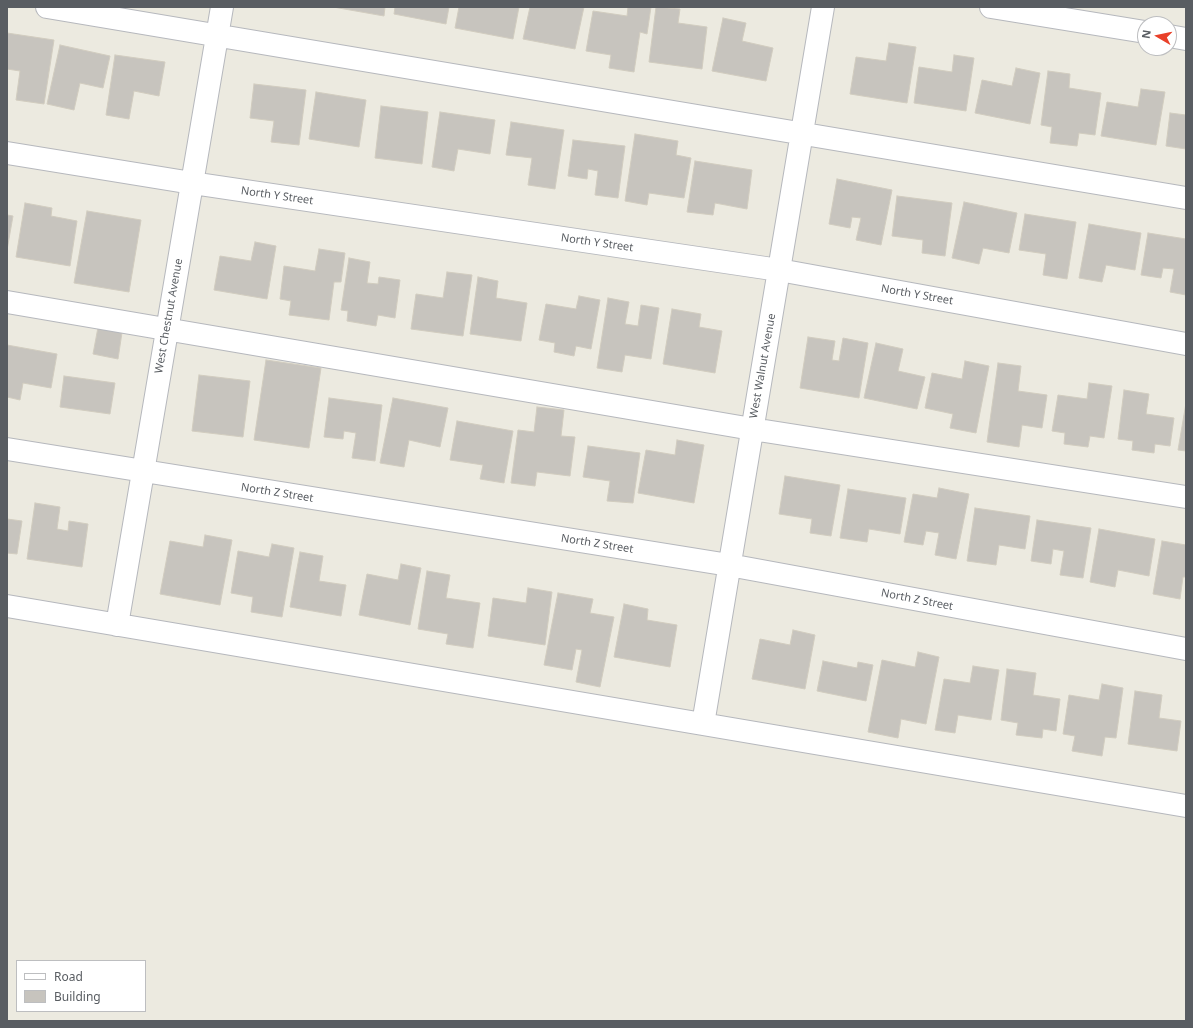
<!DOCTYPE html>
<html>
<head>
<meta charset="utf-8">
<style>
  body { margin:0 }
  #map { position:relative; width:1193px; height:1028px; overflow:hidden; background:#eceae0; font-family:"Noto Sans",sans-serif }
  canvas { display:block }
  .frame { position:absolute; inset:0; border:8px solid #595d62; pointer-events:none }
  .legend { position:absolute; left:16px; top:960px; width:130px; height:52px; box-sizing:border-box; background:#fff; border:1px solid #bdbec0; margin:0; padding:5px 7px; list-style:none; font-size:12px; color:#595d62 }
  .legend li { display:flex; align-items:center; gap:8px; height:20px }
  .legend b { width:20px; border:1px solid #bdbec0 }
  .north { position:absolute; left:1137px; top:16px; width:40px; height:40px; box-sizing:border-box; background:#fff; border:1px solid #bdbec0; border-radius:50%; rotate:279deg; font-size:11px; font-weight:700; line-height:16px; text-align:center; color:#595d62 }
  .north::after { content:''; display:block; margin:auto; width:14px; height:18px; background:#e9412a; clip-path:polygon(50% 0,100% 100%,50% 72%,0 100%) }
</style>
</head>
<body>
<div id="map">
<canvas width="1193" height="1028"></canvas>
<div class="frame"></div>
<ul class="legend">
<li><b style="height:5px;background:#fff"></b>Road</li>
<li><b style="height:11px;background:#c7c4be"></b>Building</li>
</ul>
<div class="north">N</div>
</div>
<script>
const c = document.querySelector('canvas').getContext('2d');
c.lineJoin = 'round';
function paint(path, color) { c.fillStyle = color; c.fill(path, 'evenodd'); }
const toPath = rows => new Path2D(rows.map(r => 'M' + r).join(''));
function trace(path, color, width, dash) { c.strokeStyle = color; c.lineWidth = width; c.lineCap = dash ? 'butt' : 'round'; c.setLineDash(dash || []); c.stroke(path); }
function label(font, color, halo, rows, align = 'center') {
  c.font = font + ' "Noto Sans",sans-serif'; c.lineWidth = 4; c.setLineDash([]); c.textBaseline = 'middle'; c.strokeStyle = halo; c.fillStyle = color; for (const [text, x, y, turn = 0] of rows) {
    c.save(); c.translate(x, y); c.rotate((+turn || 0) * Math.PI / 180); c.textAlign = isNaN(turn) ? turn : align; if (halo) c.strokeText(text, 0, 0); c.fillText(text, 0, 0); c.restore();
  }
}
const building = toPath([
  [333,7,385,7,384,16,333,7],
  [395,7,449,7,446,24,394,14,395,7],
  [459,7,519,7,513,39,455,28,459,7],
  [530,7,584,7,575,49,523,39,530,7],
  [628,7,651,7,647,34,640,32,634,72,609,68,611,55,586,51,593,11,627,16,628,7],
  [656,7,680,9,678,23,707,27,702,69,649,62,656,7],
  [723,18,746,23,742,41,773,48,766,81,712,71,723,18],
  [7,33,54,40,44,104,16,100,20,71,7,69,7,33],
  [889,43,916,47,907,103,850,94,856,57,886,61,889,43],
  [60,45,110,56,103,88,80,83,74,110,47,104,60,45],
  [115,55,165,62,159,96,134,91,129,119,106,115,115,55],
  [954,55,974,58,966,111,914,103,919,67,952,72,954,55],
  [1016,68,1040,73,1030,124,975,113,982,80,1012,86,1016,68],
  [1048,71,1070,74,1069,88,1101,93,1095,135,1079,133,1077,146,1050,143,1052,127,1041,125,1048,71],
  [254,84,306,90,299,145,271,142,274,121,250,118,254,84],
  [1141,89,1165,92,1156,145,1101,136,1107,102,1138,107,1141,89],
  [316,92,366,100,359,147,309,139,316,92],
  [381,106,428,112,422,164,375,158,381,106],
  [440,112,495,120,490,154,458,149,454,171,432,167,440,112],
  [1170,113,1186,115,1186,149,1166,146,1170,113],
  [511,122,564,130,555,189,528,185,532,158,506,155,511,122],
  [635,134,678,141,676,155,691,158,684,198,649,193,647,205,625,201,635,134],
  [573,140,625,146,618,198,595,195,598,171,588,169,587,179,568,176,573,140],
  [695,161,752,170,747,209,715,203,713,215,687,212,695,161],
  [837,179,892,190,881,245,856,240,861,218,852,217,850,228,829,224,837,179],
  [897,196,952,203,945,256,922,253,923,240,892,236,897,196],
  [964,202,1017,213,1009,253,983,248,979,264,952,258,964,202],
  [25,203,52,208,51,216,77,221,70,266,16,257,25,203],
  [87,211,141,220,129,292,74,283,87,211],
  [1025,214,1076,222,1067,279,1043,275,1046,254,1019,250,1025,214],
  [7,215,13,216,7,250,7,215],
  [1089,224,1141,233,1135,270,1106,265,1102,282,1079,278,1089,224],
  [1148,233,1186,239,1186,295,1170,292,1174,269,1163,268,1161,278,1141,275,1148,233],
  [255,242,276,246,267,299,214,290,220,256,251,261,255,242],
  [319,249,345,253,341,282,334,282,329,320,289,315,291,301,280,299,284,266,315,271,319,249],
  [349,258,370,262,367,283,378,284,379,277,400,280,395,318,378,315,376,326,347,321,348,311,341,310,349,258],
  [447,272,472,275,463,336,411,329,416,294,443,298,447,272],
  [478,277,498,281,496,298,527,303,521,341,470,334,478,277],
  [579,296,600,300,591,349,576,346,574,356,554,352,555,343,539,340,546,304,576,309,579,296],
  [608,298,629,302,625,324,638,326,641,305,659,308,651,359,625,355,622,372,597,368,608,298],
  [672,309,701,314,699,327,722,331,715,373,663,364,672,309],
  [99,322,123,326,118,359,93,354,99,322],
  [808,337,835,341,832,360,839,361,843,338,868,343,859,398,800,388,808,337],
  [876,343,903,349,898,371,925,377,917,409,864,398,876,343],
  [7,345,57,354,51,388,23,383,20,400,7,397,7,345],
  [266,360,321,368,309,448,254,440,266,360],
  [965,361,989,366,976,433,950,428,953,414,925,408,932,373,962,379,965,361],
  [998,363,1021,366,1018,391,1047,395,1042,428,1022,425,1019,447,987,442,998,363],
  [199,375,250,381,243,437,192,431,199,375],
  [64,376,115,383,110,414,60,407,64,376],
  [1089,383,1112,386,1104,438,1090,436,1088,447,1064,444,1065,433,1052,431,1058,395,1087,399,1089,383],
  [1124,390,1149,394,1146,414,1174,418,1170,446,1155,444,1154,453,1132,450,1133,441,1118,439,1124,390],
  [329,398,382,405,375,461,352,458,356,433,344,431,343,439,324,437,329,398],
  [393,398,448,408,440,447,409,440,404,467,380,463,393,398],
  [1186,403,1186,451,1178,450,1186,403],
  [537,407,564,410,561,436,575,437,570,476,537,472,535,486,511,483,518,430,534,432,537,407],
  [457,421,513,431,504,483,480,479,483,465,450,460,457,421],
  [677,440,704,445,694,503,638,493,646,450,675,455,677,440],
  [588,446,640,453,633,503,607,501,610,481,583,477,588,446],
  [785,476,840,485,831,536,810,533,812,519,779,514,785,476],
  [939,488,969,494,956,559,935,555,939,533,926,531,923,545,904,542,913,494,937,498,939,488],
  [848,489,906,498,900,534,869,529,867,542,840,538,848,489],
  [35,503,60,507,57,529,68,531,69,521,88,524,82,567,27,559,35,503],
  [975,508,1030,516,1025,549,999,545,996,565,967,561,975,508],
  [7,519,22,521,17,554,7,553,7,519],
  [1037,520,1091,528,1083,578,1060,575,1064,551,1053,549,1051,564,1031,561,1037,520],
  [1099,529,1155,539,1149,576,1118,570,1115,587,1090,582,1099,529],
  [205,535,232,540,220,605,160,594,170,541,203,547,205,535],
  [1162,541,1186,545,1186,577,1183,577,1180,599,1153,594,1162,541],
  [272,544,294,548,282,617,251,612,253,597,231,593,238,551,269,557,272,544],
  [300,552,323,556,319,581,346,585,341,616,290,607,300,552],
  [401,564,421,568,410,625,359,615,367,574,398,580,401,564],
  [427,571,450,575,446,598,480,603,473,648,446,644,448,634,418,629,427,571],
  [528,588,552,592,545,645,488,636,493,598,526,603,528,588],
  [558,593,593,599,590,613,614,617,600,687,576,682,582,650,576,649,572,670,544,665,558,593],
  [624,604,648,609,647,620,677,625,670,667,614,657,624,604],
  [793,630,815,635,805,689,752,679,760,639,790,645,793,630],
  [918,652,939,657,926,724,901,719,898,738,868,732,882,660,915,667,918,652],
  [823,661,857,668,858,662,873,665,866,701,817,691,823,661],
  [973,666,999,670,991,720,958,715,955,733,935,730,944,679,970,683,973,666],
  [1007,669,1036,673,1033,695,1060,699,1056,731,1043,729,1042,738,1016,735,1018,723,1001,720,1007,669],
  [1102,684,1123,688,1116,738,1105,737,1102,756,1072,751,1075,736,1063,734,1069,695,1099,700,1102,684],
  [1135,691,1162,695,1159,718,1181,721,1177,751,1128,744,1135,691]
]);
paint(building, '#c7c4be');
trace(building, '#d1ccbf', 1);
const minor = toPath([
  [47,7,1186,198],
  [991,7,1145,32],
  [1169,36,1186,39],
  [7,153,192,183,779,270,1186,344],
  [7,302,752,429,1186,497],
  [7,449,729,565,1186,649],
  [7,606,1186,806],
  [117,625,222,7],
  [703,724,823,7]
]);
trace(minor, '#b6b8bd', 24);
trace(minor, '#fff', 22);
label('11px', '#595d62', '#fff', [
  ["North Y Street",277,196,8],
  ["North Y Street",597,243,8],
  ["North Y Street",917,295,10],
  ["West Chestnut Avenue",169,316,-80],
  ["West Walnut Avenue",763,366,-80],
  ["North Z Street",277,493,9],
  ["North Z Street",597,544,9],
  ["North Z Street",917,600,11]
]);
</script>
</body>
</html>
